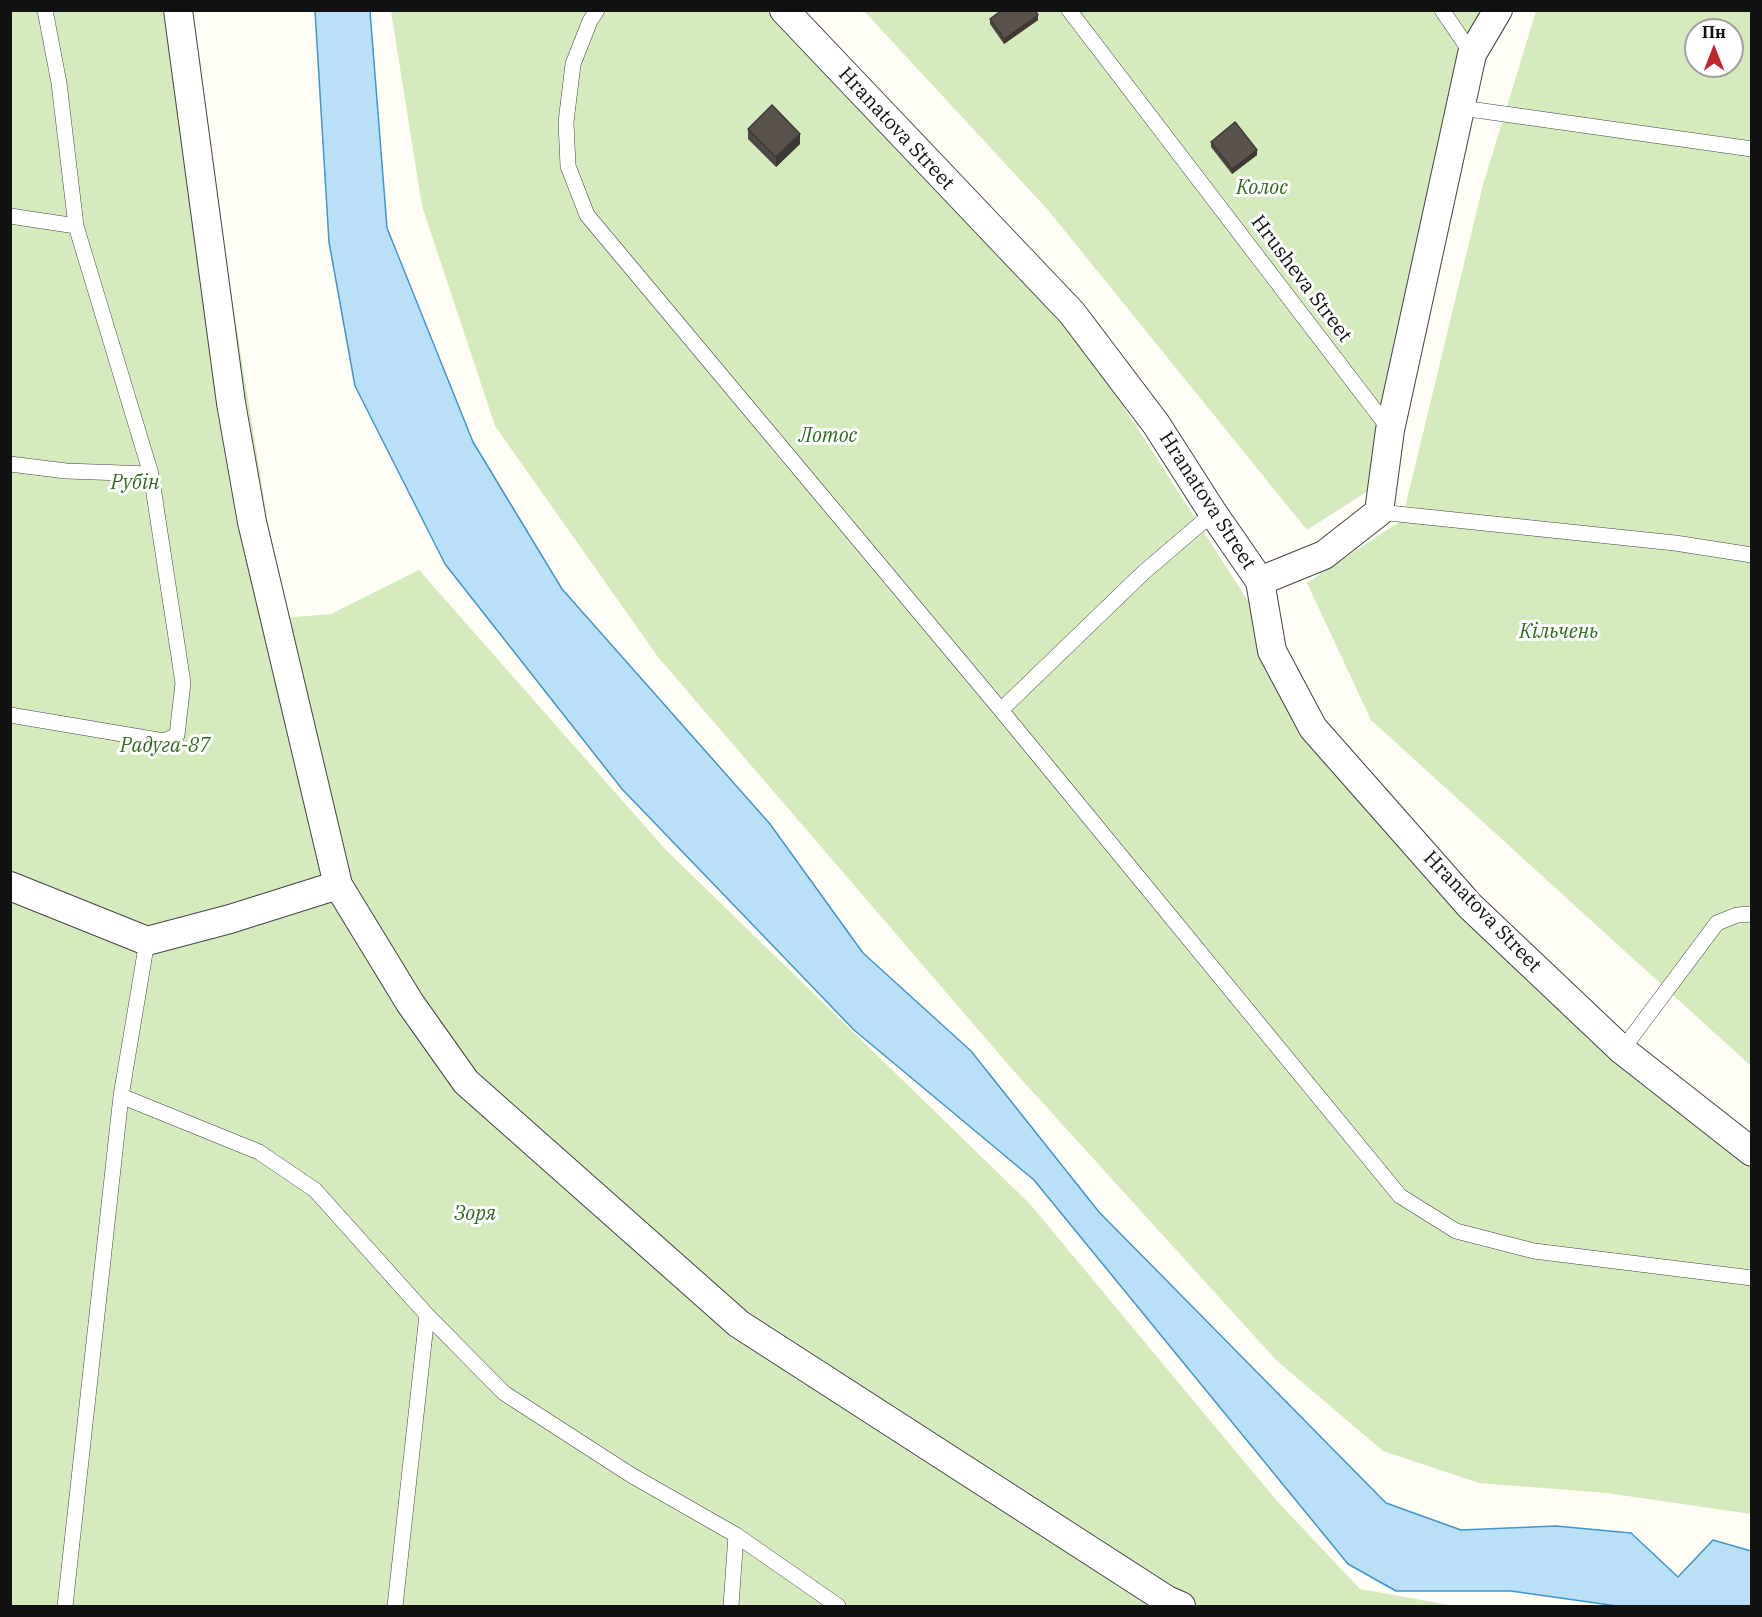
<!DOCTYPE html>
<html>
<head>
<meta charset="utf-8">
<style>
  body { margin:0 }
  #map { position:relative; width:1762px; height:1617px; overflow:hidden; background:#fffdf5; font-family:"IBM Plex Serif",serif }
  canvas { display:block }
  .frame { position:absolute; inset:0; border:12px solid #111; pointer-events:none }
  .north { position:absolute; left:1684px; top:18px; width:60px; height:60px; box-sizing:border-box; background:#fff; border:2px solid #a0a0a0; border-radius:50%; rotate:0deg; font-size:16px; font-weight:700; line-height:24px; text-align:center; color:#111 }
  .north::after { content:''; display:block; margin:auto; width:21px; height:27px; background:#c4262e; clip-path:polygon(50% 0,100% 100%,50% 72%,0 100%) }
</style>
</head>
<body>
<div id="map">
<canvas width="1762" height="1617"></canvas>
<div class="frame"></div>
<div class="north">Пн</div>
</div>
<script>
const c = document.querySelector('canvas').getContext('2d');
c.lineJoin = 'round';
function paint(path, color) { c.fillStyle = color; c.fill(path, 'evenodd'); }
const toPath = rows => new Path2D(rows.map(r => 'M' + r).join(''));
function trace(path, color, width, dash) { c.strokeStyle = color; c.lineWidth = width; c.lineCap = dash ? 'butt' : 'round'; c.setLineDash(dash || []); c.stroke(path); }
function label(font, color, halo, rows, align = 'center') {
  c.font = font + ' "IBM Plex Serif",serif'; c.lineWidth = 6; c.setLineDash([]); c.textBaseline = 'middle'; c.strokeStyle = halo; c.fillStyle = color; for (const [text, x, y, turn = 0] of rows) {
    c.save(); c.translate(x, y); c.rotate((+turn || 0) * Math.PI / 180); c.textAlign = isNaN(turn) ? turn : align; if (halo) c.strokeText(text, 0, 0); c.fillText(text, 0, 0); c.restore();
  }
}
paint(toPath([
  [11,11,186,11,283,618,331,614,419,570,665,849,1030,1204,1277,1501,1360,1589,1455,1606,11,1606],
  [391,11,798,11,1035,268,1317,709,1437,861,1751,1150,1751,1514,1607,1493,1479,1483,1383,1451,1276,1360,1012,1069,658,657,495,426,422,206],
  [864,11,1497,11,1371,489,1307,530,1048,210],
  [1536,11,1751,11,1751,1066,1371,720,1307,583,1402,520,1483,185],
  [1696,30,1732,30,1732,66,1696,66]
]), '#d5ebbd');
const water = toPath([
  [315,11,370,11,387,228,473,442,562,589,770,824,863,953,971,1051,1099,1212,1386,1503,1461,1530,1556,1526,1631,1533,1678,1577,1713,1540,1751,1551,1751,1606,1617,1606,1511,1591,1396,1591,1348,1564,1034,1180,854,1030,622,789,445,564,355,386,329,242,315,11]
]);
paint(water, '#b9e0f7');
trace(water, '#3f96cf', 1.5);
const lane = toPath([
  [597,10,590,21,573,64,566,122,568,166,587,215,1001,710,1400,1196,1456,1231,1534,1251,1752,1278],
  [1069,10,1390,430],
  [1442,10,1472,54],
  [1462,108,1752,149],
  [10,216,76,226],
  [10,464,66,471,151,474],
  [1379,512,1675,543,1752,555],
  [1001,710,1143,573,1213,513],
  [10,715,164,741,177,735,183,683,151,474,76,226,59,83,45,10],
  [1622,1050,1717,923,1737,915,1752,914],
  [121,1096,259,1152,315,1190,427,1315,504,1393,631,1475,736,1535,838,1606],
  [65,1606,121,1096,147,941],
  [395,1606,427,1315],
  [731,1606,736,1535]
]);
const street = toPath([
  [178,10,231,403,252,522,338,885,410,1003,466,1082,739,1324,1167,1600,1181,1606],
  [784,10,1072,313,1156,424,1213,513,1260,581,1272,651,1313,728,1470,906,1622,1050,1752,1152],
  [1260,581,1324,555,1379,512,1390,430,1472,54,1498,10],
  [10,886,147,941,230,919,338,885]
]);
trace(lane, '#444', 16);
trace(street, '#444', 30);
trace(lane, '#fff', 15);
trace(street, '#fff', 28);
paint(toPath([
  [990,19,1038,20,1004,44,990,24],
  [748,129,800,144,776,167,748,139],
  [1211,142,1257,155,1232,174,1211,147]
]), '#4d4742');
paint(toPath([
  [1038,15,1038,20,1004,44,1004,39],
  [800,134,800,144,776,167,776,157],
  [1257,150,1257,155,1232,174,1232,169]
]), '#3f3936');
const building = toPath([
  [1002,10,1035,10,1038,15,1004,39,990,19,1002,10],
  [772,105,800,134,776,157,748,129,772,105],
  [1235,122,1257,150,1232,169,1211,142,1235,122]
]);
paint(building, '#5a524d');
trace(building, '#3f3936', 1.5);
label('20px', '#111', '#fff', [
  ["Hranatova Street",896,129,47],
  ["Hrusheva Street",1301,279,53],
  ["Hranatova Street",1207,501,57],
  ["Hranatova Street",1482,912,46]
]);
label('italic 20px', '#2f6b1f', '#fff', [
  ["Колос",1262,188],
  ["Лотос",828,436],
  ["Рубін",135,483],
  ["Кільчень",1559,632],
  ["Радуга-87",165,746],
  ["Зоря",475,1214]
]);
</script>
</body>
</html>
